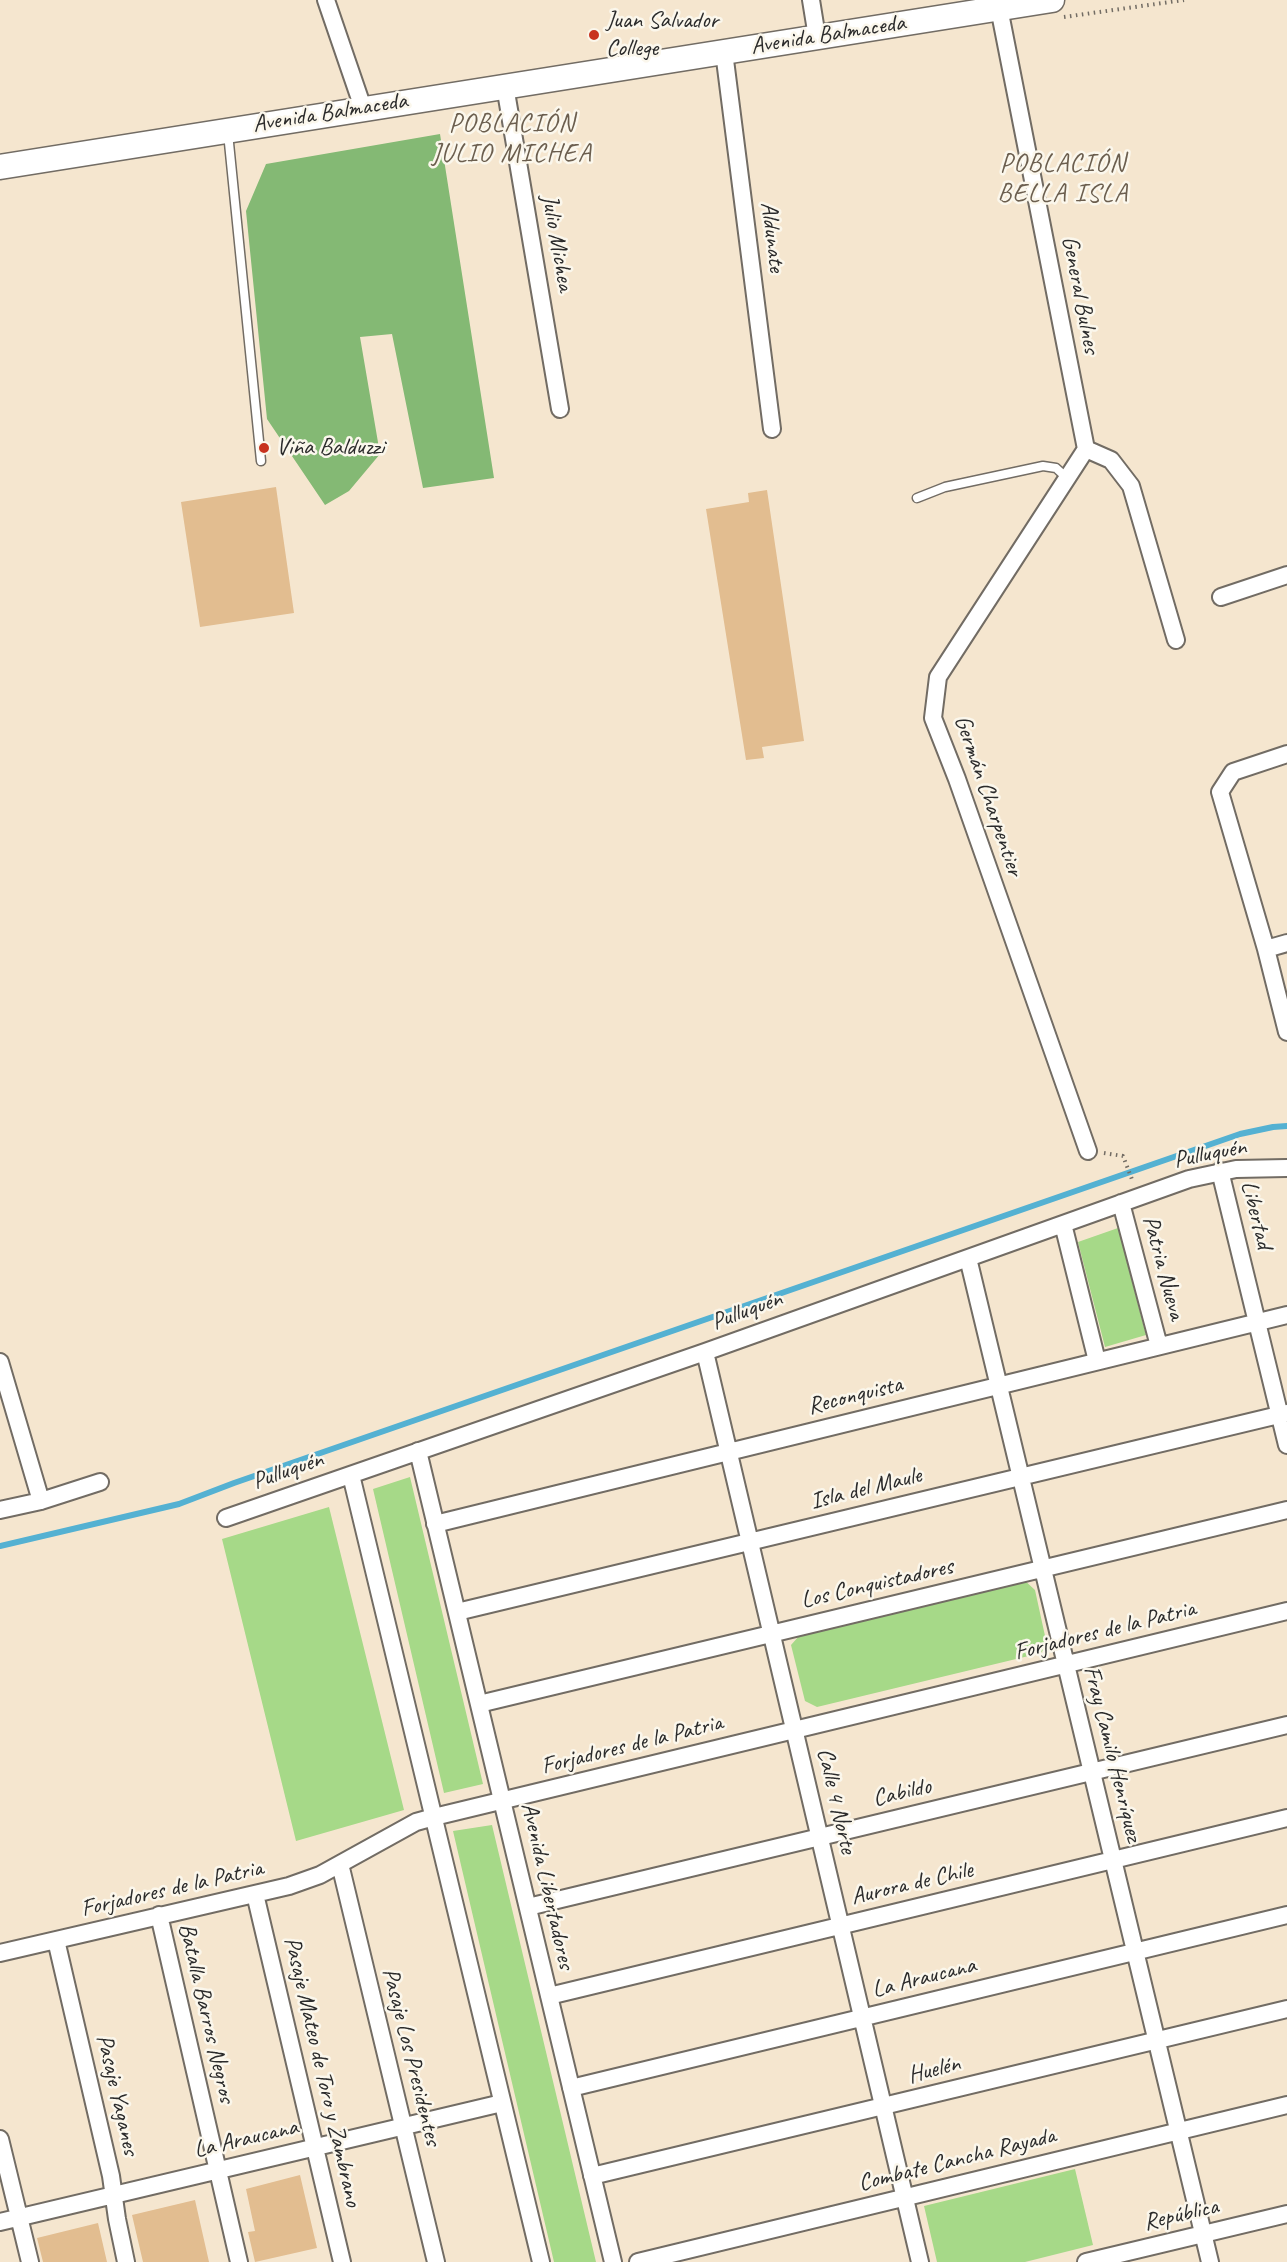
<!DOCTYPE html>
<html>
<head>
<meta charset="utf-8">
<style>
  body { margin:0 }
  canvas { display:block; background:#f5e6cf }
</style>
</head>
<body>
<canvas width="1287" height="2262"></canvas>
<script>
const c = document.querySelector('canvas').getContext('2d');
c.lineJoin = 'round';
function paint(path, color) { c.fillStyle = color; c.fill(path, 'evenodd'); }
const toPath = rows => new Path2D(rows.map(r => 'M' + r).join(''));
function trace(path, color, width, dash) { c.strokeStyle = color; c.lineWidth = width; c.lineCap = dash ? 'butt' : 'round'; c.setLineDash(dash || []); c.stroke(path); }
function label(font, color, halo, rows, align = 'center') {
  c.font = font + ' Caveat,sans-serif'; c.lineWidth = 5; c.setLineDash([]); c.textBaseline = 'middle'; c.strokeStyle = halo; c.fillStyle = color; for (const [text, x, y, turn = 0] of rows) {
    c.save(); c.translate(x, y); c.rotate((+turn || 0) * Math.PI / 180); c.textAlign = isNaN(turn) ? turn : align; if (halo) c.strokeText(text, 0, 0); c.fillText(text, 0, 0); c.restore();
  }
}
paint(toPath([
  [1118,1228,1146,1335,1105,1347,1078,1242],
  [410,1477,483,1784,444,1793,373,1489],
  [329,1507,404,1810,296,1841,222,1539],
  [1022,1578,1035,1590,1047,1645,1041,1653,817,1707,805,1701,791,1645,799,1636],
  [492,1825,596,2262,554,2262,453,1831],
  [1075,2169,1093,2245,1025,2262,937,2262,924,2206]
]), '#a6d988');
paint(toPath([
  [440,134,494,478,423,488,392,334,360,337,380,454,349,491,325,505,267,419,246,211,266,164]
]), '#84b974');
trace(toPath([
  [0,1546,179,1504,234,1483,1240,1134,1273,1127,1287,1126]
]), '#54b1d2', 6);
paint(toPath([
  [276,487,294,613,200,627,181,502],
  [767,490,804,741,762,747,764,758,746,760,706,509,749,502,748,493],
  [300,2175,317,2248,255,2262,248,2232,255,2231,246,2189],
  [195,2200,209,2262,143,2262,132,2215],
  [98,2223,107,2262,43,2262,37,2238]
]), '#e2bd90');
const lane = toPath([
  [228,133,261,461],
  [917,498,945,487,1043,466,1056,468,1067,478]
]);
const street = toPath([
  [326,0,363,108],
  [811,0,817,37],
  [999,8,1086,449],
  [724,52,772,429],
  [505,86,560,409],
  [1086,449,938,677,933,718,957,779,1088,1151],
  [1086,449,1111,460,1131,486,1176,640],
  [1221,597,1287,575],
  [1287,754,1233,772,1220,792,1266,949,1287,1032],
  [1266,949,1287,943],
  [1220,1171,1287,1445],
  [1121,1203,1159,1346],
  [1063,1224,1097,1361],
  [968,1258,1210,2262],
  [705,1352,920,2262],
  [0,1362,41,1501],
  [418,1451,613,2262],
  [351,1475,541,2262],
  [0,1510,41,1501,100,1482],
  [226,1518,705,1352,1189,1179,1236,1169,1287,1168],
  [435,1524,1287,1315],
  [457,1612,1287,1413],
  [479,1704,1287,1510],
  [340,1864,436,2262],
  [255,1894,342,2262],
  [528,1907,1287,1725],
  [159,1915,239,2262],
  [56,1940,111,2176,117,2219,126,2262],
  [0,1953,289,1886,320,1875,416,1822,434,1817,1287,1611],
  [549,1996,1287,1818],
  [571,2088,1287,1915],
  [0,2139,30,2262],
  [592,2176,1287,2009],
  [0,2222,502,2103],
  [638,2262,1287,2105],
  [1086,2262,1287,2214]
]);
const secondary = toPath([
  [0,167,1052,0]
]);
trace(lane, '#726c64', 11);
trace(street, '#726c64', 20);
trace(secondary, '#726c64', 27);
trace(toPath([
  [1064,17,1184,0],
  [1104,1153,1123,1156,1133,1182]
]), '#726c64', 4, [1.5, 4.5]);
trace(lane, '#fff', 8);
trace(street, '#fff', 16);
trace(secondary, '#fff', 24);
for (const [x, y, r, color] of [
  [594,35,6,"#c8321e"],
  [264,448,6,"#c8321e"]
]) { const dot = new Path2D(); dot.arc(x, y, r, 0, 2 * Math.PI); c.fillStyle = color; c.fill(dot); trace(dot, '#fbf7ec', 2); }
label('24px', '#2b2b2b', '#fbf7ec', [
  ["Juan Salvador",606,21],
  ["College",606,49],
  ["Viña Balduzzi",276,448]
], 'left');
label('24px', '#2b2b2b', '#fbf7ec', [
  ["Avenida Balmaceda",828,35,-9],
  ["Avenida Balmaceda",330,113,-9],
  ["Aldunate",772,237,83],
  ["Julio Michea",557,243,80],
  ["General Bulnes",1080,295,79],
  ["Germán Charpentier",988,796,71],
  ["Pulluquén",1210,1154,-11],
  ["Libertad",1256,1215,76],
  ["Patria Nueva",1163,1268,75],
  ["Pulluquén",747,1311,-20],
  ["Reconquista",855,1396,-14],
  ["Pulluquén",288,1471,-19],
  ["Isla del Maule",866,1489,-14],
  ["Los Conquistadores",877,1584,-13],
  ["Forjadores de la Patria",1105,1631,-14],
  ["Forjadores de la Patria",632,1745,-14],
  ["Fray Camilo Henríquez",1112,1754,76],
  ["Cabildo",902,1793,-13],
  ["Calle 4 Norte",836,1801,77],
  ["Aurora de Chile",912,1884,-13],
  ["Avenida Libertadores",547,1886,77],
  ["Forjadores de la Patria",172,1889,-13],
  ["La Araucana",924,1978,-14],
  ["Batalla Barros Negros",206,2013,77],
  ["Pasaje Los Presidentes",411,2057,76],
  ["Huelén",934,2070,-14],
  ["Pasaje Mateo de Toro y Zambrano",322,2072,77],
  ["Pasaje Yaganes",117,2095,77],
  ["La Araucana",246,2139,-13],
  ["Combate Cancha Rayada",957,2160,-14],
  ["República",1181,2215,-13]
]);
c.letterSpacing = '1.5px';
label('26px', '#6b5e4e', '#fbf7ec', [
  ["POBLACIÓN",512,124],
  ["JULIO MICHEA",512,154],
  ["POBLACIÓN",1063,164],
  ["BELLA ISLA",1063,194]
]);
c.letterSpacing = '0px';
</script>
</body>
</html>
